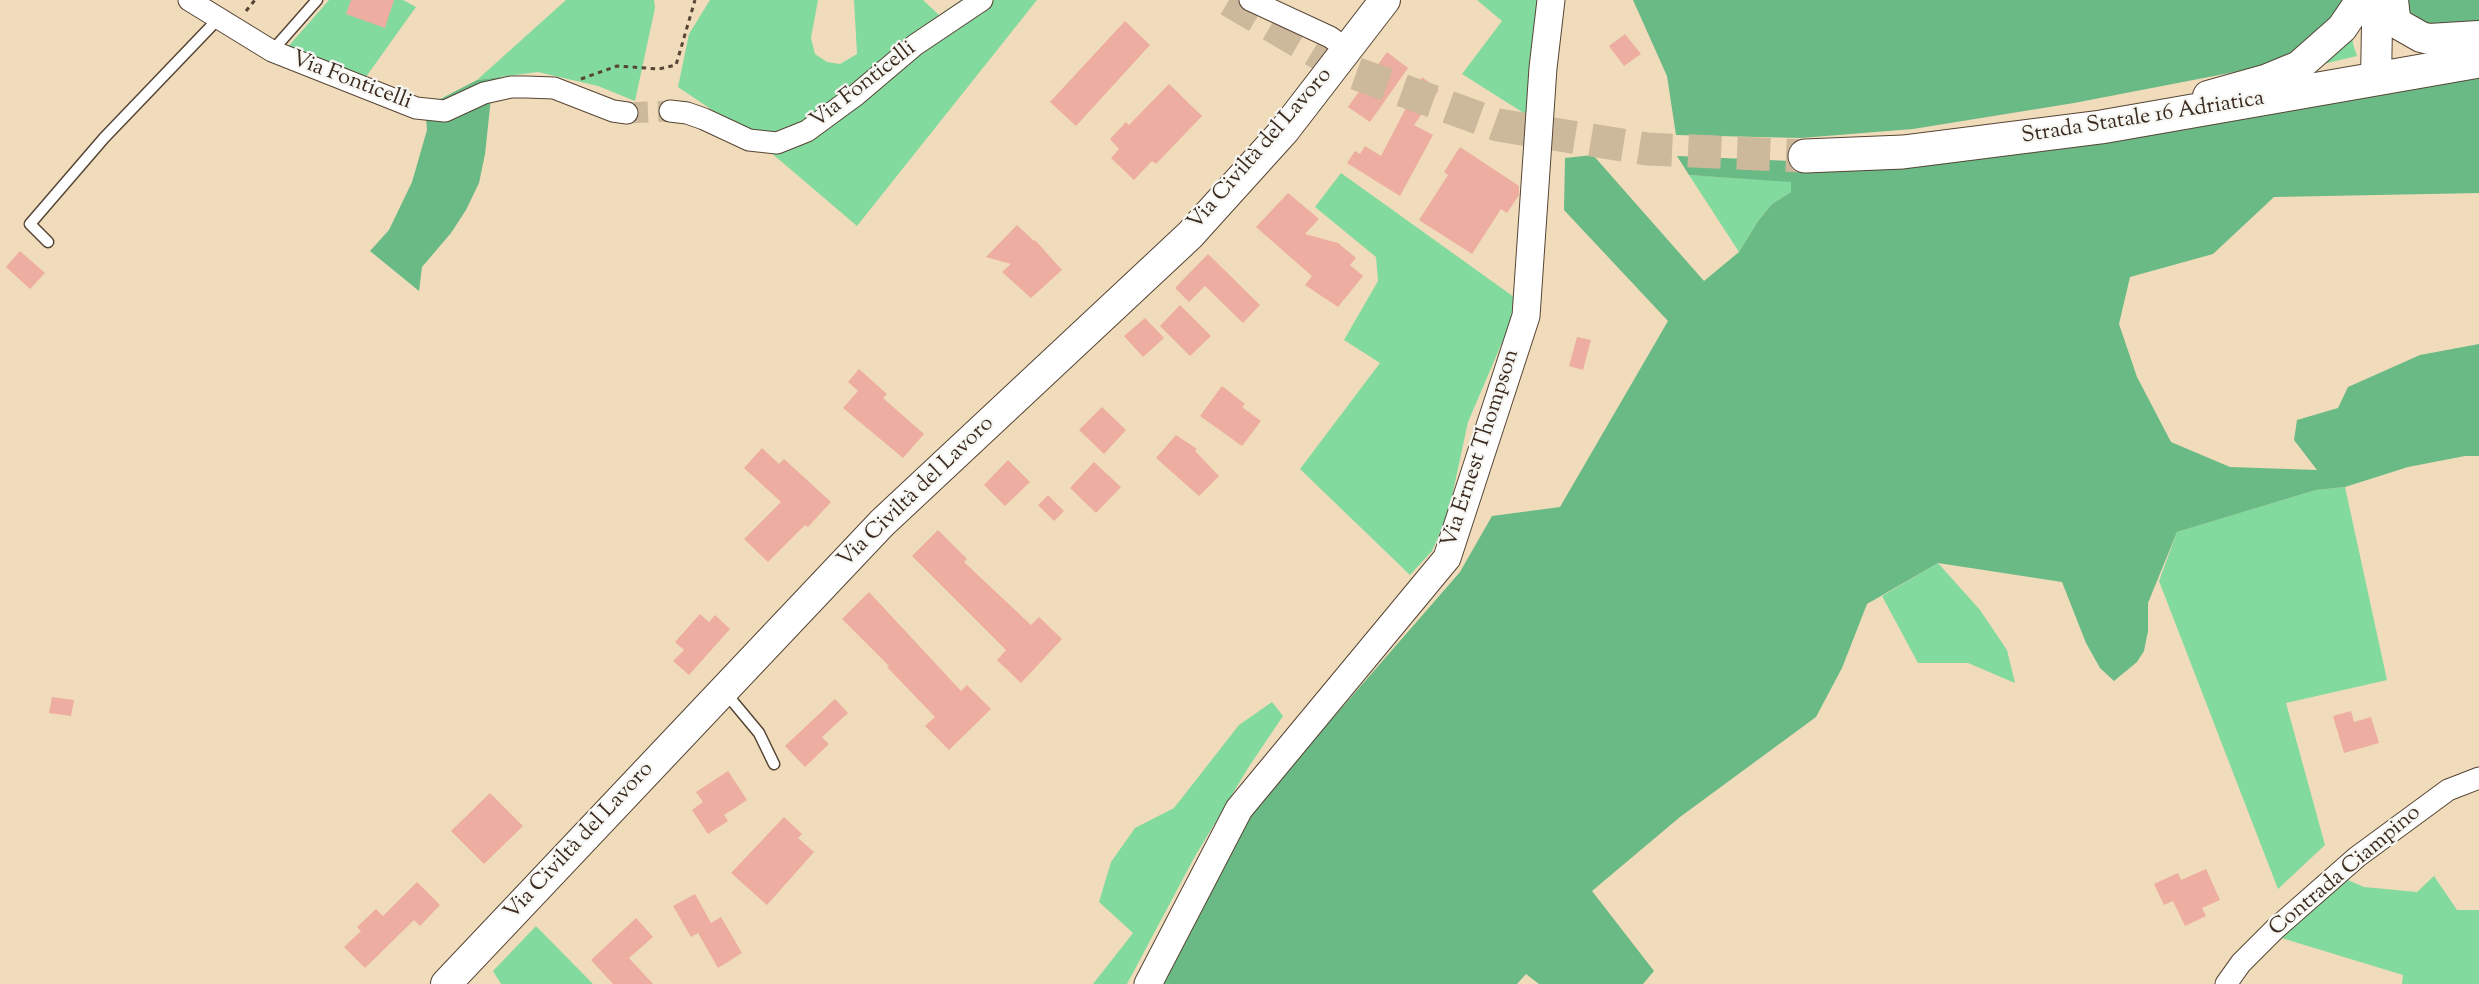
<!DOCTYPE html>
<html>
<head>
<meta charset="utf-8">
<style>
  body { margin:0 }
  canvas { display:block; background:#f0dbba }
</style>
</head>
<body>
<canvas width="2479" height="984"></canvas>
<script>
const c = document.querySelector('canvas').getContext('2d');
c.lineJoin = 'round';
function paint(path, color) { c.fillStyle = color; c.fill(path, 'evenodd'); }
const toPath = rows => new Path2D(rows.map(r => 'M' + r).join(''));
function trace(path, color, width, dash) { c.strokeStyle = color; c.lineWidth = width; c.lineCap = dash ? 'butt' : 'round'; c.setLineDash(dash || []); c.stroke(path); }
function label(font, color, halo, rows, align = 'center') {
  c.font = font + ' "Sorts Mill Goudy",serif'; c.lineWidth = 4.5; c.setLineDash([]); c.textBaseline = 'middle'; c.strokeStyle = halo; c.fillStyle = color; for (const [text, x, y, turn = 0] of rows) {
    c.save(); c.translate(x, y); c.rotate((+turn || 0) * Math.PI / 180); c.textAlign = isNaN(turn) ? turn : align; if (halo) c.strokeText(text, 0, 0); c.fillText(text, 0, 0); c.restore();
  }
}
paint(toPath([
  [329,0,403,0,416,7,363,81,286,49],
  [566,0,654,0,655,8,635,101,598,86,538,72,477,80],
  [710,0,818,0,811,38,815,54,827,62,840,64,857,54,854,0,923,0,939,15,961,0,1037,0,857,226,755,139,678,87,689,34],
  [1477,0,1541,0,1530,117,1462,74,1502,21],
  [2352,27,2353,44,2357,56,2311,67],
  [1341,173,1514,297,1510,324,1468,422,1448,515,1432,551,1410,575,1300,469,1380,363,1344,340,1378,281,1376,257,1315,207],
  [1689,175,1791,181,1791,192,1772,204,1758,221,1739,252],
  [2345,487,2387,680,2286,703,2325,845,2278,889,2159,581,2177,532,2316,490],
  [1938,563,1980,610,2007,650,2015,683,1968,663,1918,663,1882,596],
  [1272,702,1283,716,1248,768,1194,858,1127,984,1093,984,1133,933,1099,902,1111,862,1135,828,1174,808,1239,725],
  [2434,876,2457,910,2479,910,2479,984,2402,984,2403,975,2275,936,2341,877,2364,887,2417,892],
  [536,926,593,984,501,984,493,971]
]), '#83da9f');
paint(toPath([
  [1633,0,2343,0,2327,26,2304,47,2271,65,2074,103,1913,129,1801,138,1676,135,1667,76],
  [2404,0,2479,0,2479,29,2445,30,2411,18],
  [2479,76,2479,193,2274,197,2213,254,2130,277,2119,324,2137,377,2171,442,2230,467,2317,470,2294,440,2297,420,2338,408,2348,387,2420,355,2479,344,2479,456,2465,456,2408,467,2345,487,2316,490,2177,532,2148,603,2148,631,2144,651,2137,662,2114,681,2100,668,2086,643,2062,582,1938,563,1867,604,1842,668,1816,717,1680,817,1592,891,1654,971,1643,984,1539,984,1526,974,1517,984,1149,984,1251,812,1460,572,1492,516,1560,507,1668,321,1564,210,1565,158,1593,155,1704,281,1739,252,1758,221,1772,204,1791,192,1791,182,1689,175,1677,156,1791,161],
  [500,77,491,98,485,154,479,183,466,210,451,233,422,267,419,291,370,251,389,230,412,182,427,130,425,107,477,80]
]), '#6aba86');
paint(toPath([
  [351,0,394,0,385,28,346,14],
  [1125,21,1150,45,1076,126,1050,102],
  [1625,34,1641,54,1624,66,1609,46],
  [1387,52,1408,68,1370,122,1348,107],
  [1422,77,1439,90,1414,125,1433,135,1400,196,1347,163,1355,151,1360,154,1365,146,1381,156],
  [1169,84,1202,116,1156,164,1152,161,1134,180,1111,158,1119,149,1110,139,1126,122,1129,125],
  [1460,147,1519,186,1519,195,1507,213,1501,209,1472,254,1419,220,1448,175,1444,172],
  [1288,193,1319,219,1305,234,1338,243,1356,258,1350,265,1363,276,1338,307,1305,285,1312,276,1256,227],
  [1017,225,1034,241,1035,240,1062,270,1031,298,1002,272,1011,264,986,257],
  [20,251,45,273,30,289,6,267],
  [1208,254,1260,305,1243,323,1205,286,1189,302,1175,288],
  [1180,305,1211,336,1190,356,1160,326],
  [1145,318,1164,338,1143,357,1124,336],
  [1577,337,1591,340,1583,370,1569,366],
  [859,369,887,394,883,398,924,434,903,458,843,408,858,391,848,382],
  [1222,386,1245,404,1242,407,1261,421,1242,446,1200,416],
  [1102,407,1126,430,1104,454,1079,430],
  [1176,435,1197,449,1195,451,1219,476,1199,496,1156,458],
  [762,448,779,464,784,459,831,502,808,527,805,525,768,562,744,539,781,502,744,468],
  [1008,460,1030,482,1005,506,984,485],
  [1094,462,1121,487,1096,513,1070,488],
  [1048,495,1064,511,1054,521,1038,505],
  [938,530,967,559,964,562,1031,625,1039,617,1062,639,1021,683,997,660,1006,650,912,556],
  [869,592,961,691,967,685,991,709,949,750,925,726,935,717,887,667,889,666,842,619],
  [700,614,709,622,715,615,730,629,689,675,673,661,684,650,675,642],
  [52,697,74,700,71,716,49,713],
  [835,699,848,713,822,737,829,744,805,767,785,746],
  [2351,711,2354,722,2371,717,2379,743,2344,753,2333,716],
  [728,771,747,800,724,815,728,821,708,834,692,810,703,802,696,792],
  [490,793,523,826,484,864,451,831],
  [784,817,802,834,798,838,814,852,767,905,731,873],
  [2206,869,2220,900,2202,908,2206,916,2185,926,2173,901,2164,905,2154,884,2178,873,2181,880],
  [417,882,440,905,420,926,414,920,365,968,344,947,361,931,357,927,376,909,383,916],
  [695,894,711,923,721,917,742,953,718,968,698,933,691,937,673,906],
  [636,918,653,937,629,958,653,984,613,984,591,960]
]), '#edada0');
trace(toPath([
  [627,113,670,111]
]), '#ccb89b', 21, [21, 10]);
trace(toPath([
  [1229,0,1349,71,1498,125,1647,149,1805,156]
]), '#ccb89b', 33, [33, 16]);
const service = toPath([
  [272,51,317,0],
  [48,242,30,224,104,138,219,18],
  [724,691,759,733,774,764]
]);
const minor = toPath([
  [189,0,272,51,416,108,445,111,484,93,511,87,526,87,554,88,613,111,627,113],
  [1250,0,1330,37,1347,49],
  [670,111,687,113,704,119,749,140,777,143,807,131,856,95,915,45,982,0],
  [2226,984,2241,963,2275,929,2357,857,2448,790,2479,778]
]);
const tertiary = toPath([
  [1148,984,1239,809,1447,558,1526,316,1543,68,1551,0]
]);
const secondary = toPath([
  [2393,0,2395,18,2400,25,2421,37,2429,39,2479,36],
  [2376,80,2377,25,2385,0],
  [2208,96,2265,80,2299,66,2342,28,2361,0],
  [446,984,882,523,1190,235,1284,131,1385,0]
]);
const primary = toPath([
  [1805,156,1903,152,2101,127,2479,61]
]);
trace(service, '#564535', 13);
trace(minor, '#564535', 23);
trace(tertiary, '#564535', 29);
trace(secondary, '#564535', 32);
trace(primary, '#564535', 35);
trace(toPath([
  [246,11,255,0],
  [581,79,617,66,659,69,676,65,695,0]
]), '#564535', 3, [4.5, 4.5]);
trace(service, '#fff', 10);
trace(minor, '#fff', 21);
trace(tertiary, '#fff', 27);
trace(secondary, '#fff', 30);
trace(primary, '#fff', 33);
label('22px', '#3b2a1e', '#f6f6f2', [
  ["Via Fonticelli",351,82,21],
  ["Via Fonticelli",864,86,-38],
  ["Strada Statale 16 Adriatica",2143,119,-9],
  ["Via Civiltà del Lavoro",1261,150,-49],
  ["Via Ernest Thompson",1482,449,-72],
  ["Via Civiltà del Lavoro",917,493,-44],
  ["Via Civiltà del Lavoro",580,842,-47],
  ["Contrada Ciampino",2346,872,-40]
]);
</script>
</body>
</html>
